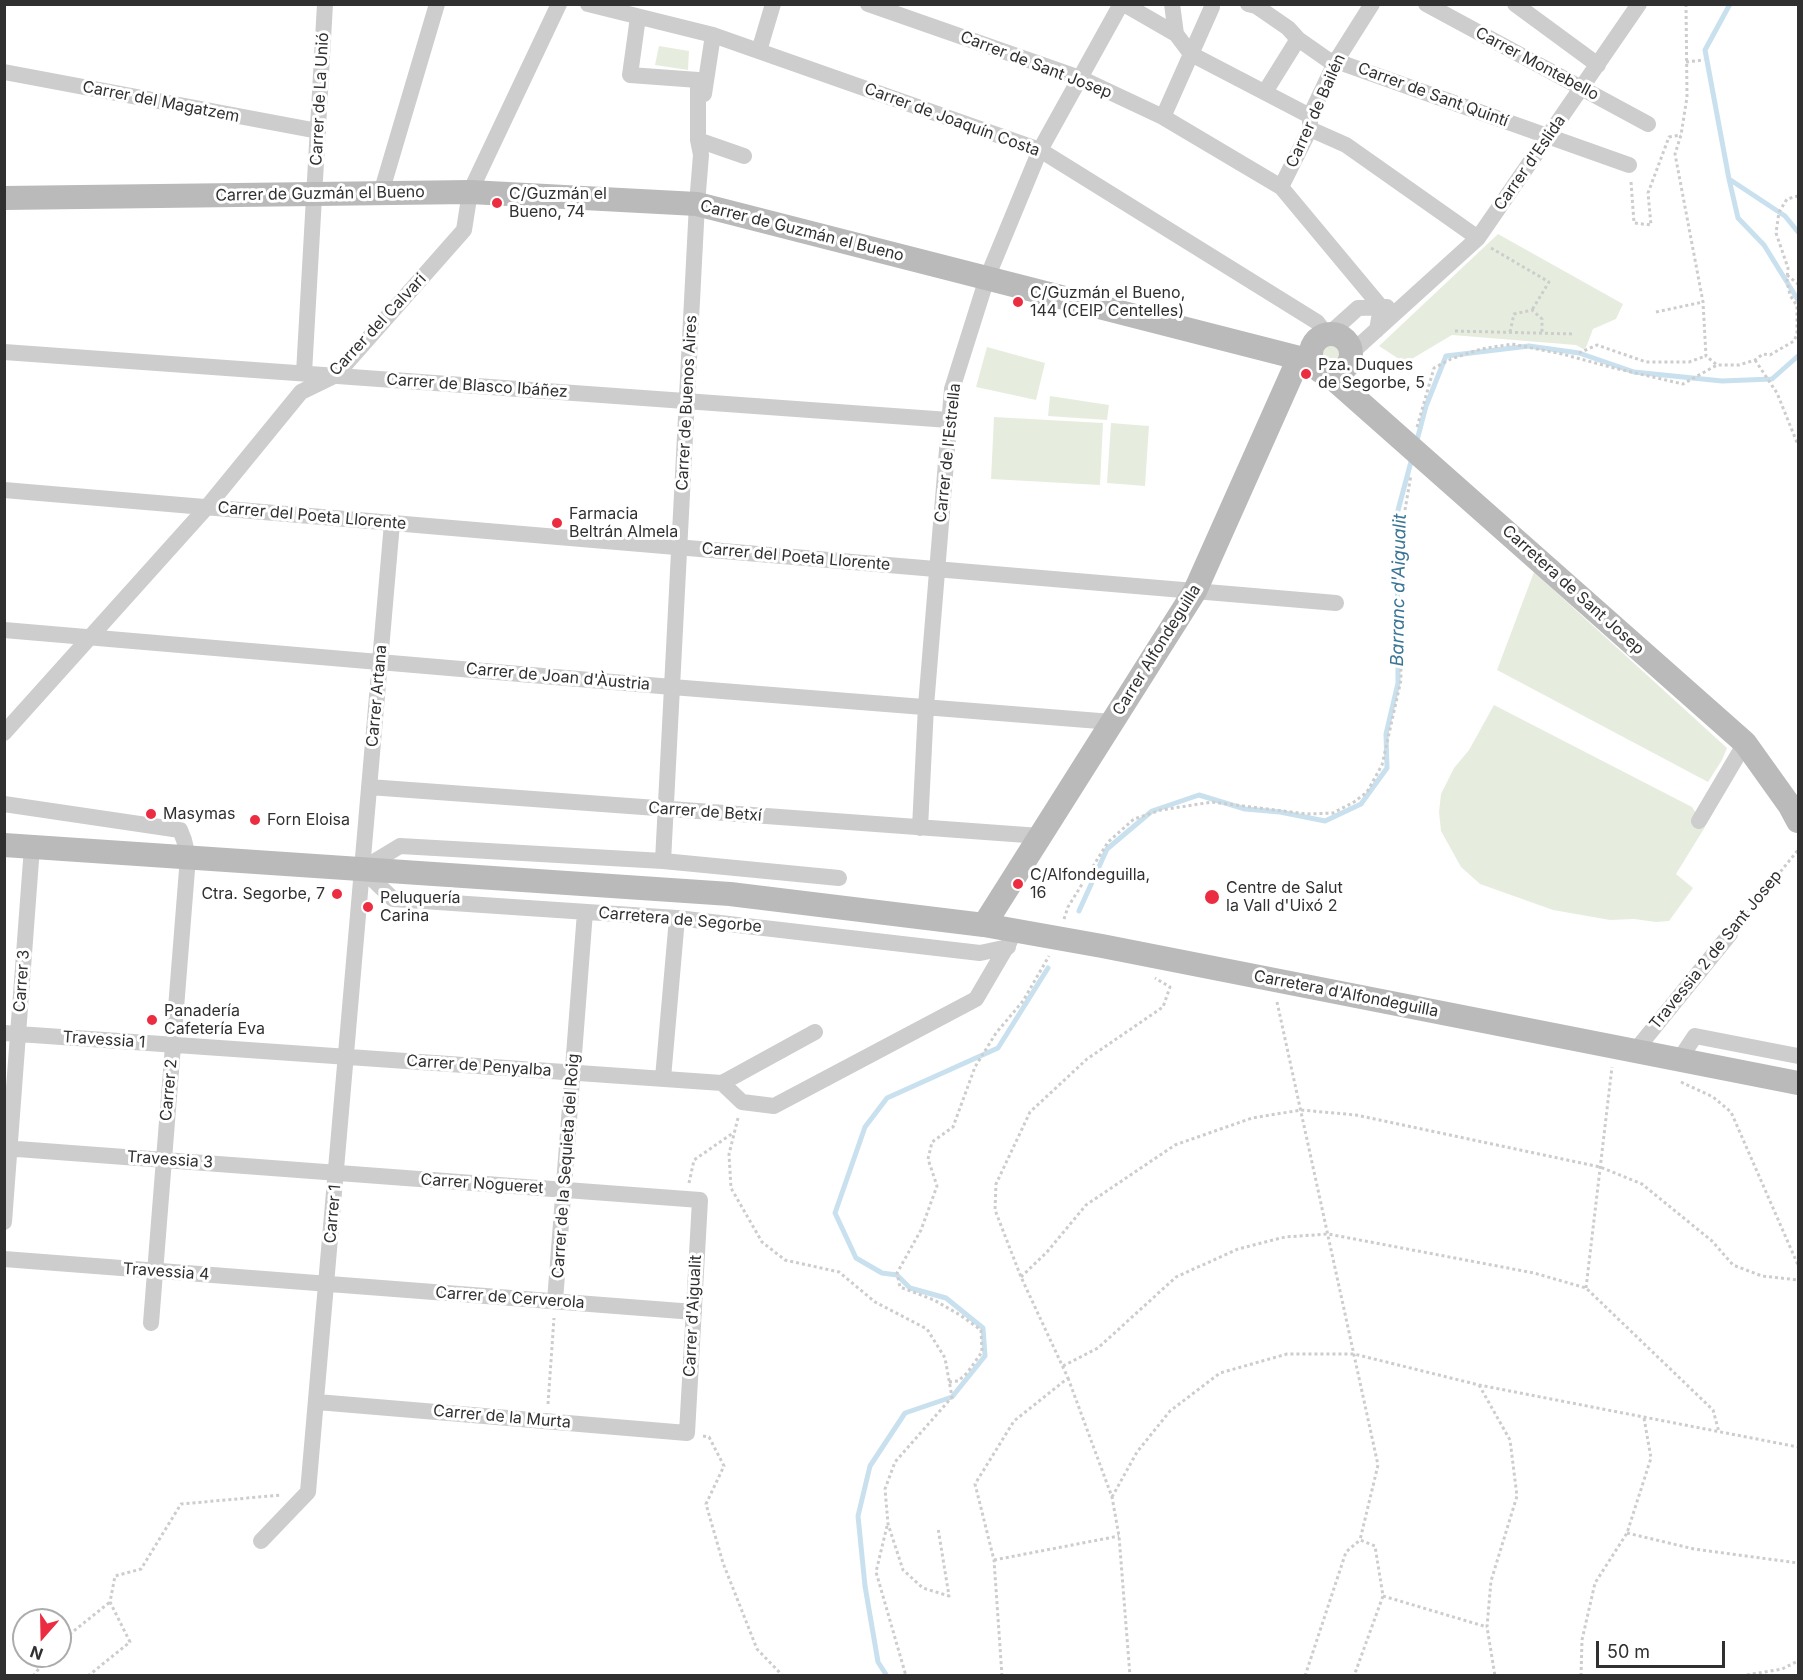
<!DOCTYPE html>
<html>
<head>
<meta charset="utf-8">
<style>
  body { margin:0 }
  #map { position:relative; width:1803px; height:1680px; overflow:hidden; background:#fff; font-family:Inter,sans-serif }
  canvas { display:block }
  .frame { position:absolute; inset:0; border:6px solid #303030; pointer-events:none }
  .north { position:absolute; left:12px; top:1608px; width:60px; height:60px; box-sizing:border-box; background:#fff; border:2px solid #acacac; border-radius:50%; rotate:200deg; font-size:16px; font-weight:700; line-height:24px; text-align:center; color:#303030 }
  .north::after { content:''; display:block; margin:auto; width:21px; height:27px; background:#ec2d41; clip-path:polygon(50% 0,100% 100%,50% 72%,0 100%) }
  .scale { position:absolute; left:1596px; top:1641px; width:129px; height:27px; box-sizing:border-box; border:3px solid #303030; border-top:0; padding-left:8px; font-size:18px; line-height:21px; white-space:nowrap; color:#303030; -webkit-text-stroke:4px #fff; paint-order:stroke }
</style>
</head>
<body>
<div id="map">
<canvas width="1803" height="1680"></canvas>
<div class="frame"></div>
<div class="north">N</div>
<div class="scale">50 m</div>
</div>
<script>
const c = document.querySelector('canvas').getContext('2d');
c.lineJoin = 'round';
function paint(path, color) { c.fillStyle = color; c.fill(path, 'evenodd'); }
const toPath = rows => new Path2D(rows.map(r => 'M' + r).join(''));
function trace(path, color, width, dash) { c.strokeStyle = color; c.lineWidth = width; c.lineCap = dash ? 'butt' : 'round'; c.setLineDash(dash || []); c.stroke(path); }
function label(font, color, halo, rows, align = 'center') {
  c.font = font + ' Inter,sans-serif'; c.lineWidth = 6; c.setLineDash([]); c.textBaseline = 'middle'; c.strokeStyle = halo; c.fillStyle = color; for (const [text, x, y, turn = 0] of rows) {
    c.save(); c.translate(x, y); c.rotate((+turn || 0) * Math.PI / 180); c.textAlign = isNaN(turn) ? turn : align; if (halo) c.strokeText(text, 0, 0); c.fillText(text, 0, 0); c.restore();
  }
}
paint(toPath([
  [659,46,689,51,688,70,655,65],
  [1498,234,1623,304,1616,319,1593,329,1585,350,1576,345,1452,335,1405,363,1379,346],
  '1320 355a11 11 0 1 1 22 0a11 11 0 1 1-22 0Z',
  [987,347,1045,363,1036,400,976,387],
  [1050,396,1109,405,1107,420,1048,416],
  [994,417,1103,423,1100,485,991,479],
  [1111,423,1149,426,1145,486,1107,483],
  [1534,572,1727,748,1722,760,1708,782,1497,670],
  [1494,705,1692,807,1705,827,1676,874,1693,888,1669,921,1656,922,1634,919,1610,920,1553,910,1480,884,1461,867,1441,831,1439,812,1441,794,1454,768,1469,750]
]), '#e7edde');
trace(toPath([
  [1730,4,1705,50,1729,179,1785,216,1798,232],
  [1729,179,1738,218,1764,245,1798,300],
  [1416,444,1426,406,1446,356,1529,346,1579,353,1634,372,1722,381,1772,379,1798,356],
  [1079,911,1107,849,1152,811,1199,795,1245,809,1280,812,1325,821,1361,804,1387,768,1386,734,1398,683,1397,514,1412,458],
  [887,1676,878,1662,865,1586,858,1516,870,1466,905,1413,952,1397,985,1356,983,1328,946,1298,910,1288,897,1275,882,1273,856,1258,835,1213,865,1127,887,1098,998,1048,1048,968]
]), '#c9e1ee', 5);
trace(toPath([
  [1686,4,1687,97,1681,135,1675,154,1703,302,1706,356,1717,365,1739,365,1755,360,1763,354,1770,355,1794,341,1797,334,1797,306,1790,295,1787,282,1788,268,1776,233,1779,212,1787,199,1798,196],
  [1686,62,1704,60],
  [1631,182,1634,223,1651,225,1648,193,1669,137,1681,135],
  [1491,248,1549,282,1532,310],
  [1787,275,1798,284],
  [1656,312,1703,302],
  [1455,331,1574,334],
  [1510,332,1514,314,1532,310,1542,319,1542,333],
  [1579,353,1597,345,1646,362,1689,362,1706,356],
  [1755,360,1777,393,1798,445],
  [1417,427,1434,368,1451,359,1481,349,1512,344,1562,354,1614,368,1683,384,1717,365],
  [1064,919,1068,907,1108,842,1134,819,1161,810,1212,802,1307,814,1333,813,1354,802,1367,792,1382,765,1401,680,1400,539,1411,475],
  [1739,923,1798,850],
  [1277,1002,1378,1465,1360,1540],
  [1681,1082,1713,1097,1731,1112,1798,1265],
  [738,1118,729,1154,731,1188,762,1242,785,1260,839,1272,875,1302,927,1329,945,1358,952,1397,895,1462,885,1489,888,1524,903,1570,923,1588,949,1596,938,1528],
  [689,1183,694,1160,733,1133],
  [1021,1277,1047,1252,1086,1205,1175,1145,1252,1118,1301,1110,1356,1115,1600,1167,1642,1184,1712,1241,1733,1265,1762,1276,1798,1280],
  [1586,1288,1612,1067],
  [1063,1366,1098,1348,1176,1277,1238,1249,1285,1237,1328,1234,1534,1273,1586,1288,1713,1410,1719,1432],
  [1068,1378,1112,1497,1119,1536,1130,1676],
  [949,1382,958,1381,967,1373,982,1352,981,1330,960,1315,934,1300,900,1287,897,1273,921,1230,937,1186,928,1159,932,1142,953,1127,975,1067,996,1033,1023,1001,1049,956],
  [1479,1385,1510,1440,1517,1496,1491,1581,1487,1627,1495,1676],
  [548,1404,554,1318],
  [703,1436,709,1437,724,1466,706,1504,723,1563,757,1649,783,1676],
  [1112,1497,1137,1452,1170,1411,1220,1373,1287,1354,1354,1354,1479,1385,1798,1447],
  [887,1526,876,1572,906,1676],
  [1627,1533,1694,1549,1798,1563],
  [994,1560,1119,1536],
  [1383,1596,1487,1627],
  [60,1642,110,1602],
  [33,1676,49,1656],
  [88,1676,130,1642,110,1602,115,1576,141,1569,181,1504,281,1495],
  [1002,1676,994,1560,975,1484,1014,1421,1068,1378,1021,1277,995,1210,996,1184,1030,1112,1087,1059,1163,1007,1170,987,1155,978],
  [1305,1676,1346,1552,1360,1540,1375,1546,1383,1596,1354,1676],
  [1581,1676,1582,1640,1595,1583,1627,1533,1651,1458,1644,1418],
  [1741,1676,1782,1669,1798,1661]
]), '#cdcdcd', 3, [3, 3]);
trace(toPath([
  [588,4,713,35,1040,150,1317,322,1326,334],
  [868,4,1080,78,1163,117,1281,187,1381,307,1377,330],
  [1124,4,1176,34,1191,54,1310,116],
  [1172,4,1176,34],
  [1248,4,1256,6,1288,28,1298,39,1328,60,1336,61,1629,165],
  [1426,4,1648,124],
  [1515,4,1598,65],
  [638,17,630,75,698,80,698,140,701,155,697,204,663,861],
  [759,51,773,4],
  [4,72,318,131],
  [1265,92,1298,39],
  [704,94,713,35],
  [1163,117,1212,7],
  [1310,129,1346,145,1478,238],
  [698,140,744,156],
  [1281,187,1310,129,1310,116,1336,61,1372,4],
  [381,193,437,4],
  [1329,334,1358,308,1387,307],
  [4,352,949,420],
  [1351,353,1478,238,1639,4],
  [304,373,325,4],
  [4,490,1336,603],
  [4,630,672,687,1112,722],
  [4,733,207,507,301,392,336,375,464,230,470,192,559,4],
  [369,787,1040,836],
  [4,804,180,830,184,840,188,857,151,1323],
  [1699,821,1745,743],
  [920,828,926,706,952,389,987,278,1040,150,1121,4],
  [362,869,393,899,677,918,980,953,1008,947],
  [362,869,400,846,663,861,839,878],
  [4,1033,722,1083,815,1032],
  [1635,1051,1730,934],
  [1679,1060,1695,1036,1798,1056],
  [663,1078,677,918],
  [722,1083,742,1102,774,1106,976,999,1010,941],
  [4,1148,700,1200,687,1433,317,1402],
  [4,1222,32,847],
  [4,1259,694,1312],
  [555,1301,585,912],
  [261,1541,308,1492,392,523]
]), '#cdcdcd', 16);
trace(toPath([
  [4,198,470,192,697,204,1299,358,1310,357],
  '1311 354a20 20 0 1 1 40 0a20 20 0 1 1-40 0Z',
  [1328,374,1745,743,1790,806,1798,821],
  [4,845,730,894,984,925,1102,946,1798,1083],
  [984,925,1195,591,1299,358]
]), '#bababa', 24);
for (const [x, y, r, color] of [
  [497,203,6,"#ec2d41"],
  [1018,302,6,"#ec2d41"],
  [1306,374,6,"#ec2d41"],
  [557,523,6,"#ec2d41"],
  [151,814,6,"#ec2d41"],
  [255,820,6,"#ec2d41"],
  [1018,884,6,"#ec2d41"],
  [337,894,6,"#ec2d41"],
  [1212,897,8,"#ec2d41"],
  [368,907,6,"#ec2d41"],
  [152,1020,6,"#ec2d41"]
]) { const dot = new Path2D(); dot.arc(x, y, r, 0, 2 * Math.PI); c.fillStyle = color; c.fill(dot); trace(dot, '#fff', 2); }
label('16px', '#303030', '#fff', [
  ["Carrer Montebello",1537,64,28],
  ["Carrer de Sant Josep",1036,65,21],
  ["Carrer de Sant Quintí",1433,95,20],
  ["Carrer de La Unió",320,99,-87],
  ["Carrer del Magatzem",161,102,11],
  ["Carrer de Bailén",1316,111,-66],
  ["Carrer de Joaquín Costa",952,120,20],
  ["Carrer d'Eslida",1530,163,-55],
  ["Carrer de Guzmán el Bueno",320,194,-1],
  ["Carrer de Guzmán el Bueno",802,231,14],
  ["Carrer del Calvari",378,325,-47],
  ["Carrer de Blasco Ibáñez",477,386,4],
  ["Carrer de Buenos Aires",687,403,-87],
  ["Carrer de l'Estrella",948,453,-84],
  ["Carrer del Poeta Llorente",312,516,5],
  ["Carrer del Poeta Llorente",796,557,5],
  ["Carretera de Sant Josep",1573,590,42],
  ["Carrer Alfondeguilla",1157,650,-58],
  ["Carrer de Joan d'Àustria",558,677,5],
  ["Carrer Artana",377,696,-85],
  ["Carrer de Betxí",705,812,4],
  ["Carretera de Segorbe",680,920,5],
  ["Travessia 2 de Sant Josep",1716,950,-51],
  ["Carrer 3",22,981,-86],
  ["Carretera d'Alfondeguilla",1346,994,11],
  ["Travessia 1",104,1040,4],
  ["Carrer de Penyalba",479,1066,4],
  ["Carrer 2",169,1090,-85],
  ["Travessia 3",170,1160,4],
  ["Carrer de la Sequieta del Roig",566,1166,-86],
  ["Carrer Nogueret",482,1184,4],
  ["Carrer 1",333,1214,-85],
  ["Travessia 4",166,1272,4],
  ["Carrer de Cerverola",510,1298,4],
  ["Carrer d'Aigualit",693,1316,-87],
  ["Carrer de la Murta",502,1417,5]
]);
label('16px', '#303030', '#fff', [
  ["C/Guzmán el",509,194],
  ["Bueno, 74",509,212],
  ["C/Guzmán el Bueno,",1030,293],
  ["144 (CEIP Centelles)",1030,311],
  ["Pza. Duques",1318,365],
  ["de Segorbe, 5",1318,383],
  ["Farmacia",569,514],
  ["Beltrán Almela",569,532],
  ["Masymas",163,814],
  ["Forn Eloisa",267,820],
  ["C/Alfondeguilla,",1030,875],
  ["16",1030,893],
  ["Centre de Salut",1226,888],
  ["la Vall d'Uixó 2",1226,906],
  ["Ctra. Segorbe, 7",325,894,"right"],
  ["Peluquería",380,898],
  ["Carina",380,916],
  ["Panadería",164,1011],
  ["Cafetería Eva",164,1029]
], 'left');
label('italic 18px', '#3a7596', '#fff', [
  ["Barranc d'Aigualit",1399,590,-89]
]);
</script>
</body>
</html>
